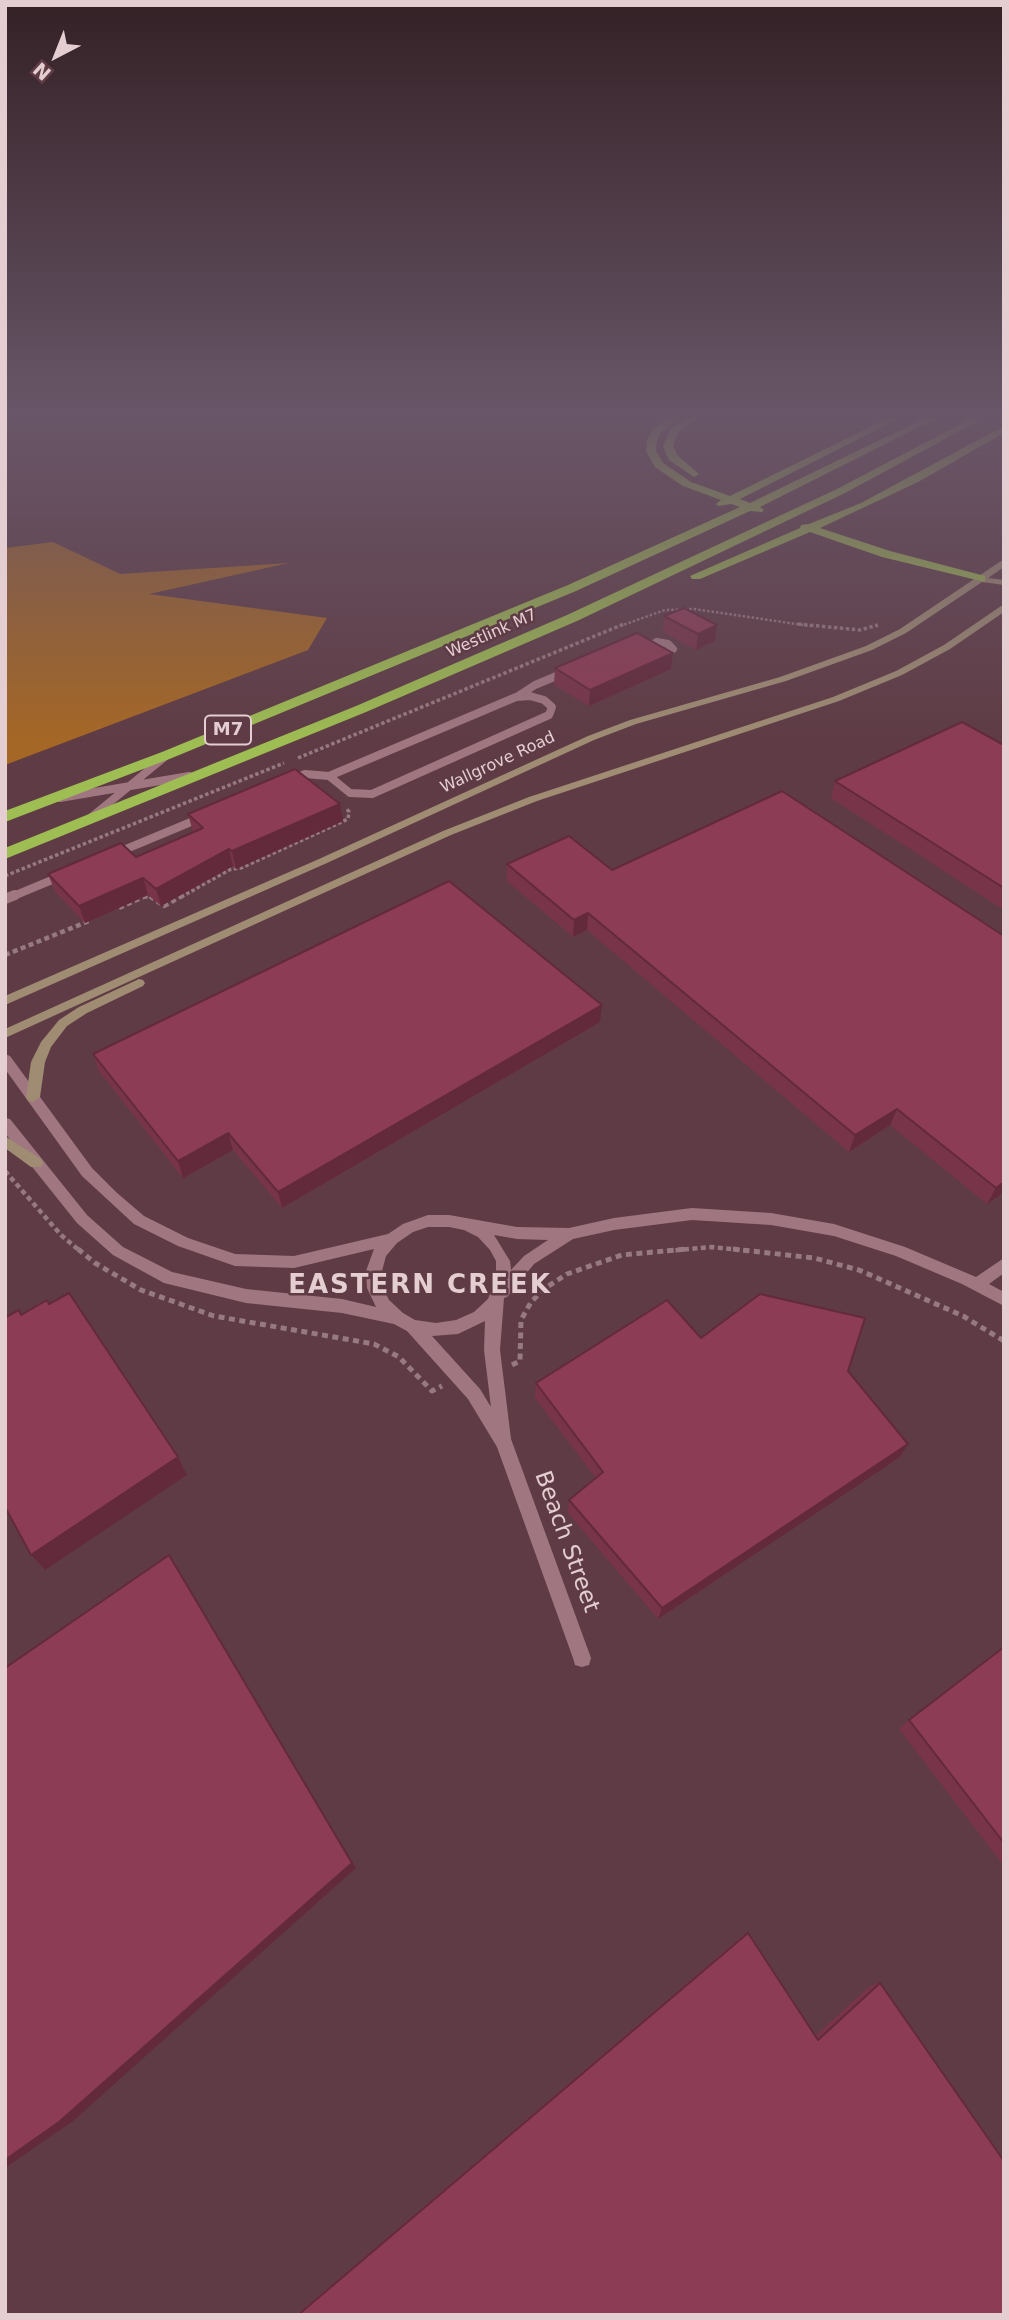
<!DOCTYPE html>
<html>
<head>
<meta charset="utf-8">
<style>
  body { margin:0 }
  #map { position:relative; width:1009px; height:2320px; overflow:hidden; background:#5f3c45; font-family:"DejaVu Sans",sans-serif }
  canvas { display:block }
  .frame { position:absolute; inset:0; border:7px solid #e4ced2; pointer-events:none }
  .north { position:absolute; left:21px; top:21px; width:70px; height:70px; -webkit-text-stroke:5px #5f3c45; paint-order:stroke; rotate:222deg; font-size:19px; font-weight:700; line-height:28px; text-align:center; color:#e4ced2 }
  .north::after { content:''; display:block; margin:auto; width:24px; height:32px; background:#e4ced2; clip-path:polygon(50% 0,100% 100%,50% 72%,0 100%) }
</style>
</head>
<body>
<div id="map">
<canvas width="1009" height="2320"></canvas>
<div class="frame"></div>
<div class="north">N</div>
</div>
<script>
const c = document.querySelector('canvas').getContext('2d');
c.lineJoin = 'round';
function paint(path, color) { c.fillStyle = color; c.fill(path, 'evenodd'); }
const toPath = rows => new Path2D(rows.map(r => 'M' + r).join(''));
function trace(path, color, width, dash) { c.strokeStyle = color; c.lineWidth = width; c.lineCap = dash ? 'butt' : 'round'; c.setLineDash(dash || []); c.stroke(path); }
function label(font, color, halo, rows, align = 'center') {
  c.font = font + ' "DejaVu Sans",sans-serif'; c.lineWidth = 5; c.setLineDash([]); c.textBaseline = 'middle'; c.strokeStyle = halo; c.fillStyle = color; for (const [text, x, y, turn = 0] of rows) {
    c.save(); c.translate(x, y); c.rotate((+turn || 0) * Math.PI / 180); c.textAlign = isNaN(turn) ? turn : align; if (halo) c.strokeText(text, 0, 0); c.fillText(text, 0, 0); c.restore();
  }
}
paint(toPath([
  [53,542,120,574,289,563,149,594,327,618,308,650,5,765,5,548]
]), '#a56725');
trace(toPath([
  [5,424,24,418]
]), '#455d71', 3.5);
trace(toPath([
  [620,626,665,610,694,609,810,626]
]), '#977980', 2.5, [2.5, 2]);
trace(toPath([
  [798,624,860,630,878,625],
  [298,758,624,624],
  [5,876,284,763],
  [144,897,150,897],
  [181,897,231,869,241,868,348,819,349,812,346,807]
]), '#977980', 3.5, [3.5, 2.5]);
trace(toPath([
  [119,908,148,895,164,906,184,895],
  [5,955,89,921],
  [5,1171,61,1235,80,1251],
  [667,1251,712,1247,749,1251]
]), '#977980', 4.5, [5, 3.5]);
trace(toPath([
  [78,1249,95,1263,141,1290,214,1316,374,1344,399,1357,432,1391,442,1386],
  [733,1249,814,1258,859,1270,963,1316,1004,1341],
  [512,1365,520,1361,521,1320,531,1302,544,1289,567,1274,622,1255,686,1249]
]), '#977980', 5, [6, 4.5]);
trace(toPath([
  [657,642,668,644,673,649,666,653,655,653,649,646,657,642],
  [518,696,535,685,566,672],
  [530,696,544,700,552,707,549,715,372,794,350,793,329,776,516,697,530,696],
  [292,779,305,774,329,776],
  [60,798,189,776],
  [89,819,166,756],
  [114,854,203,817],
  [11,897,64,875]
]), '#a07781', 8);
trace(toPath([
  [5,899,15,895]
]), '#a07781', 10);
paint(toPath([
  [5,1054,10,1056,92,1168,116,1192,144,1216,188,1238,235,1254,294,1256,388,1234,403,1224,428,1215,449,1215,517,1227,569,1228,614,1218,692,1208,771,1213,834,1224,905,1247,976,1277,1004,1258,1004,1273,989,1284,1004,1292,1004,1306,962,1284,896,1256,834,1236,771,1225,692,1220,614,1230,573,1239,534,1264,507,1297,504,1298,500,1350,511,1439,591,1658,589,1665,582,1667,575,1665,573,1658,497,1447,468,1399,407,1331,394,1324,342,1313,246,1303,164,1283,113,1255,77,1223,5,1133,5,1118,10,1119,87,1215,123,1247,172,1272,246,1289,342,1299,376,1307,367,1288,366,1271,374,1249,294,1268,235,1266,178,1246,134,1224,82,1176,5,1069,5,1054],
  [428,1227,449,1227,464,1230,478,1237,490,1250,496,1261,496,1277,488,1299,474,1312,456,1320,436,1323,415,1320,403,1313,389,1300,383,1288,382,1271,386,1256,397,1243,413,1232,428,1227],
  [494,1235,517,1239,548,1240,524,1256,511,1270,510,1261,494,1235],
  [485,1321,484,1350,491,1407,480,1389,432,1336,458,1334,485,1321]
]), '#a07781');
paint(toPath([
  [1001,561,1004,561,1004,567,988,578,1004,580,1004,585,982,582,906,633,872,650,786,681,636,724,594,740,327,863,5,1005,5,996,319,859,588,736,630,720,780,677,866,646,900,629,1001,561],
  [1001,606,1004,606,1004,612,950,649,902,675,839,701,537,801,451,835,5,1038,5,1029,443,831,529,797,833,697,896,671,944,645,1001,606],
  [139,979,143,980,145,983,143,986,87,1013,67,1026,51,1047,45,1062,40,1097,33,1102,28,1101,26,1097,31,1062,41,1042,59,1020,79,1007,139,979],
  [5,1136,41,1159,43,1163,41,1167,31,1167,5,1148,5,1136]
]), '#9f8c73');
paint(toPath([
  [669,418,680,418,661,432,657,440,656,451,663,463,691,482,730,496,888,418,900,418,740,499,750,503,925,418,937,418,760,507,764,510,762,512,750,511,576,591,172,758,5,822,5,811,162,752,568,585,740,507,731,504,718,506,716,504,721,500,683,486,655,467,646,451,647,440,653,428,669,418],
  [688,418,699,418,678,433,673,446,678,456,699,474,694,477,669,460,663,446,670,429,688,418],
  [972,418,984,418,845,493,577,621,366,712,5,859,5,848,356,706,567,615,837,489,972,418],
  [1004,426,1004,433,918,482,820,528,890,551,985,576,985,582,882,557,810,532,700,579,692,579,690,576,800,528,801,525,809,524,861,503,1004,426]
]), '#9ebd52');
paint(toPath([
  [664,616,717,625,715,641,696,650,663,632],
  [673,653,671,669,589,706,554,685,555,668],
  [1004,745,1004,910,831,798,835,781],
  [340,804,343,821,236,869,233,866,161,906,148,895,85,923,55,891,48,874,136,857,193,832,188,814],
  [569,836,1004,1192,987,1204,890,1125,849,1152,587,930,573,937,507,881,507,864],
  [600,1022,282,1208,233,1150,183,1178,99,1071,93,1054],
  [701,1338,848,1371,900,1457,658,1619,568,1513,569,1500,596,1478,535,1398,536,1383],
  [1004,1647,1004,1866,899,1729,909,1720],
  [748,1933,815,2036,870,1986,880,1983,1004,2315,296,2315,741,1937]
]), '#783448');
paint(toPath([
  [717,625,715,641,696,650,698,634],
  [673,653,671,669,589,706,590,690],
  [340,804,343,821,236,869,232,851],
  [229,849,233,866,161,906,156,889],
  [143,878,148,895,85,923,79,906],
  [588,913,587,930,573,937,574,920],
  [602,1005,600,1022,282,1208,278,1192],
  [897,1109,890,1125,849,1152,855,1135],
  [228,1133,233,1150,183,1178,178,1161],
  [1004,1182,1004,1192,987,1204,996,1188],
  [908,1444,900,1457,658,1619,662,1608],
  [178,1457,187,1475,45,1570,31,1555],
  [169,1555,356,1868,73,2121,5,2168,5,2160]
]), '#622a3b');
const building = toPath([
  [684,608,717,625,698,634,664,616,684,608],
  [637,633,673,653,590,690,555,668,637,633],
  [962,722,1004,745,1004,888,835,781,962,722],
  [295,769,340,804,232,851,229,849,156,889,143,878,79,906,48,874,121,843,136,857,203,828,188,814,295,769],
  [782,791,1004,936,1004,1182,996,1188,897,1109,855,1135,588,913,574,920,507,864,569,836,612,870,782,791],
  [449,881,602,1005,278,1192,228,1133,178,1161,93,1054,449,881],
  [69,1293,178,1457,31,1555,5,1507,5,1316,6,1317,19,1310,21,1315,47,1300,49,1304,69,1293],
  [760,1294,865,1318,848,1371,908,1444,662,1608,569,1500,603,1472,536,1383,667,1300,701,1338,760,1294],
  [169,1555,352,1863,59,2122,5,2160,5,1668,169,1555],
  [1004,1647,1004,1843,909,1720,1004,1647],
  [748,1933,818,2040,880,1983,1004,2161,1004,2315,298,2315,748,1933]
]);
paint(building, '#8c3c54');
trace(building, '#622a3b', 2);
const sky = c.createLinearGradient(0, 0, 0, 742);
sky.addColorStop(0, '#342126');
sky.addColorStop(0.56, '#695668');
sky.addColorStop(1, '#69566800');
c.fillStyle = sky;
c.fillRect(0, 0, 1009, 742);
label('16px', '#e4ced2', '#5f3c45', [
  ["Westlink M7",492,634,-24],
  ["Wallgrove Road",498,763,-25]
]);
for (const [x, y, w] of [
  [228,730,46]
]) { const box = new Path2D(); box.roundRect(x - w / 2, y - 14.5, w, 29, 5); c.fillStyle = '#5f3c45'; c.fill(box); trace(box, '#e4ced2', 2); }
label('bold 18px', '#e4ced2', null, [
  ["M7",228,730]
]);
label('23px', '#e4ced2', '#5f3c45', [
  ["Beach Street",566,1542,70]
]);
c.letterSpacing = '2px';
label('bold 26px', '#e4ced2', '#5f3c45', [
  ["EASTERN CREEK",420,1286]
]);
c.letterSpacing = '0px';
</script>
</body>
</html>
